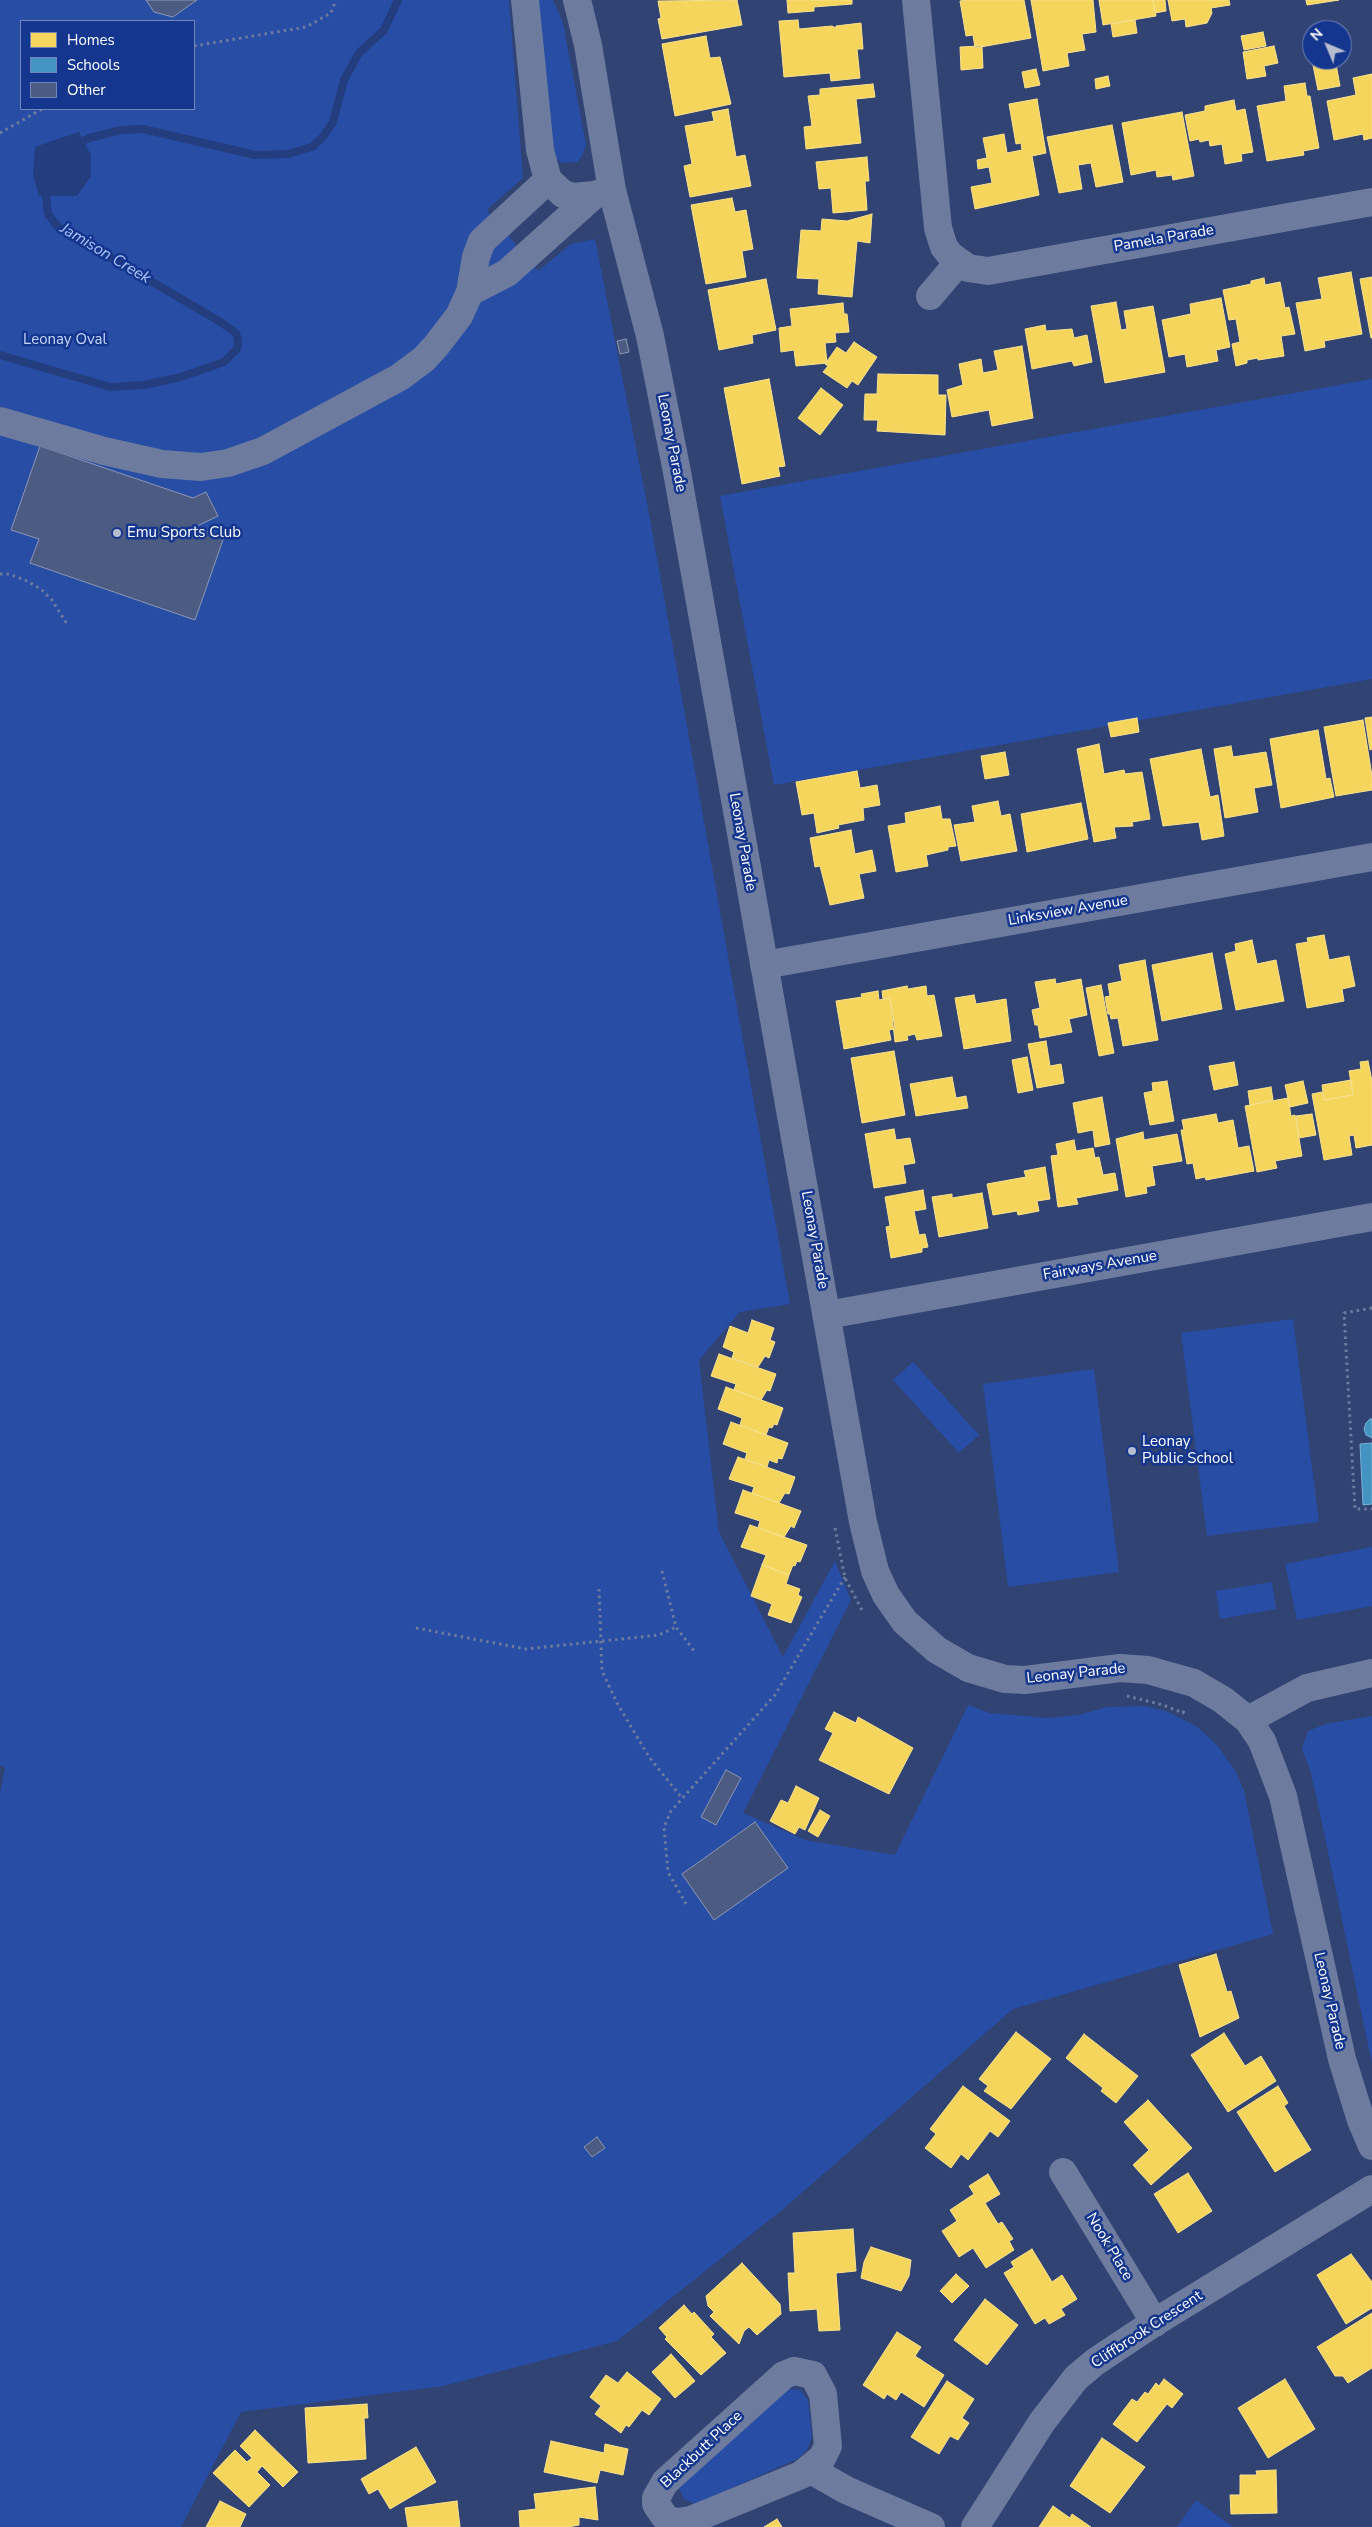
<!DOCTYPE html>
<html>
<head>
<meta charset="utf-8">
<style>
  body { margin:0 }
  #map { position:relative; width:1372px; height:2527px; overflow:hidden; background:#304373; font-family:"Nunito Sans",sans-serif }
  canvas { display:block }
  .legend { position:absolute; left:20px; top:20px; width:175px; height:90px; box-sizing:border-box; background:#15368e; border:1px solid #7386bb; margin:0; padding:6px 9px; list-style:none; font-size:15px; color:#fff }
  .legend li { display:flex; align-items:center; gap:10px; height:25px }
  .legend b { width:25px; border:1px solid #7386bb }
  .north { position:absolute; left:1302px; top:20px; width:50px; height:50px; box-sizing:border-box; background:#15368e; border:1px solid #7386bb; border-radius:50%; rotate:315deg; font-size:14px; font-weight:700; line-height:20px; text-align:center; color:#fff }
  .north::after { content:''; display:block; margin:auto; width:18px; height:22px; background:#b7bdce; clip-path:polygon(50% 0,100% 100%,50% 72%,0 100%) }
</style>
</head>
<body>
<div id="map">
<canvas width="1372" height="2527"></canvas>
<ul class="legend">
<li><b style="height:14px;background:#f6d55c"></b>Homes</li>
<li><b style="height:14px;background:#4393c3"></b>Schools</li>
<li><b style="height:14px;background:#4b5b81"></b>Other</li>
</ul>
<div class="north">N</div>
</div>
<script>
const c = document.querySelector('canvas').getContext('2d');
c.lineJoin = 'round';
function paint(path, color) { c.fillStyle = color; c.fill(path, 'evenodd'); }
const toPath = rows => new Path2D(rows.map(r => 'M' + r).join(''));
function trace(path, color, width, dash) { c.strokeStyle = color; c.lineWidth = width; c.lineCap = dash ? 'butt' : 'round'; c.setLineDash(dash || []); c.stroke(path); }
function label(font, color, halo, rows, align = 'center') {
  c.font = font + ' "Nunito Sans",sans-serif'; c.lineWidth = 5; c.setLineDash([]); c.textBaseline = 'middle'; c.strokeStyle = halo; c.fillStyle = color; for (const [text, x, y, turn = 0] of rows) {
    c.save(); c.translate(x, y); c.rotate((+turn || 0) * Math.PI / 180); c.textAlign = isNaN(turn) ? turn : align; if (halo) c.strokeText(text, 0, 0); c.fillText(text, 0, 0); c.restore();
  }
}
paint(toPath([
  [0,0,509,0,523,178,487,210,538,271,571,244,595,239,650,519,790,1304,740,1312,699,1360,719,1532,783,1657,835,1561,851,1600,743,1813,805,1840,895,1855,968,1705,990,1713,1047,1718,1078,1715,1107,1707,1145,1706,1166,1711,1196,1726,1217,1745,1236,1772,1244,1791,1273,1934,1013,2009,782,2210,617,2341,443,2386,241,2412,181,2527,0,2527,0,1793,5,1768,0,1765],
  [21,21,194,21,194,109,21,109],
  [79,132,91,176,77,196,35,147],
  [535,0,553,0,563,23,586,145,582,156,577,162,562,163,551,154],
  [1372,379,1372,679,774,785,720,496],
  [1293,1319,1319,1522,1207,1536,1181,1333],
  [913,1362,979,1435,959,1453,893,1380],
  [1094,1369,1119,1572,1008,1587,983,1384],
  [1372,1547,1372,1606,1297,1620,1285,1564],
  [1272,1582,1276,1609,1220,1619,1216,1591],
  [1372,1716,1372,2064,1317,1799,1310,1770,1302,1749,1308,1731,1326,1724],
  [789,2389,800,2390,808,2400,812,2437,807,2450,799,2458,698,2503,693,2503,684,2499,679,2488,681,2484],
  [1196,2500,1233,2527,1177,2527]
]), '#284da5');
paint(toPath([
  [79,132,91,155,91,176,77,196,39,196,33,175,35,147]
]), '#243d7e');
const homes = toPath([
  [737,0,742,25,662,39,658,19,661,18,658,1,737,0],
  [787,0,852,0,852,4,814,7,814,11,788,13,787,0],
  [966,0,1024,0,1031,38,975,48,973,35,966,36,960,1,966,0],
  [1031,0,1093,0,1096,32,1082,34,1085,50,1067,53,1069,66,1043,71,1031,0],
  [1099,0,1153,0,1156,16,1103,25,1099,0],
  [1153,0,1165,0,1166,11,1155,13,1153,0],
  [1168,0,1229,0,1230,5,1211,8,1212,13,1207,23,1186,27,1185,19,1172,21,1168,0],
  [1306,0,1339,0,1307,5,1306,0],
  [798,20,799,29,832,26,836,28,836,26,861,23,863,49,857,49,860,78,831,81,830,73,784,77,779,21,798,20],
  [1135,20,1137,33,1113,37,1111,24,1135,20],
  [1263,32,1266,46,1244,50,1241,36,1263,32],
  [706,36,710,58,720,57,731,104,675,116,662,44,706,36],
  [982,46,983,68,961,70,960,47,982,46],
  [1274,46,1278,63,1264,66,1266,76,1247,79,1243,52,1274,46],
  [1312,60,1332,60,1333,65,1336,64,1340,86,1318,90,1312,60],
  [1036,69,1040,85,1025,88,1022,72,1036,69],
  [1372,74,1372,138,1364,140,1363,134,1334,140,1327,101,1356,95,1353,78,1372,74],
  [1108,76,1110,86,1096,89,1095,79,1108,76],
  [1305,83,1307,96,1310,96,1319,148,1303,151,1304,155,1267,161,1257,106,1286,101,1284,86,1305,83],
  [873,84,875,97,856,99,861,143,806,149,804,127,812,126,808,96,820,95,820,89,873,84],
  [1037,99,1046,153,1032,156,1039,195,975,209,971,187,992,183,989,167,978,169,977,160,987,158,983,138,1004,134,1007,153,1022,150,1021,143,1016,144,1009,104,1037,99],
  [1234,100,1236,111,1245,109,1253,152,1241,154,1242,161,1225,164,1222,144,1210,146,1209,140,1200,142,1199,139,1190,141,1185,115,1205,111,1205,106,1234,100],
  [728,109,736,157,745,155,751,186,690,197,684,166,692,164,685,126,714,121,712,112,728,109],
  [1182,112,1194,176,1173,180,1172,175,1157,177,1156,170,1131,175,1122,123,1182,112],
  [1112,125,1123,182,1096,187,1091,163,1078,165,1082,189,1059,193,1047,137,1112,125],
  [867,157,869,181,865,181,867,210,833,213,831,188,819,189,816,162,867,157],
  [732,198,735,212,746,210,753,249,742,251,746,277,706,284,691,205,732,198],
  [872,214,870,243,857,241,852,297,818,294,819,279,797,278,801,230,821,231,822,219,847,221,872,214],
  [1351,272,1362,334,1324,341,1325,347,1305,351,1296,303,1322,299,1318,278,1351,272],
  [1372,277,1372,338,1371,338,1360,279,1372,277],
  [1264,278,1265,285,1280,282,1285,308,1289,307,1295,334,1281,336,1284,356,1258,360,1258,358,1247,360,1247,363,1236,366,1232,344,1240,342,1236,319,1229,320,1223,290,1251,284,1251,281,1264,278],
  [766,279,776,330,752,335,753,343,719,350,708,290,766,279],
  [1221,298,1230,347,1216,350,1218,361,1187,367,1185,354,1169,357,1162,320,1191,314,1190,304,1221,298],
  [1116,302,1121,330,1127,329,1124,311,1153,306,1165,372,1105,383,1091,306,1116,302],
  [843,303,844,314,847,314,849,332,835,333,836,342,825,343,827,363,796,366,794,350,781,352,779,328,792,326,790,309,843,303],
  [1045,325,1046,331,1072,329,1074,338,1087,335,1092,362,1074,366,1072,361,1032,369,1025,329,1045,325],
  [854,342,877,357,858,385,852,381,847,388,823,372,828,366,825,364,837,347,846,353,854,342],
  [1022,346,1033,418,992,426,989,410,952,417,947,390,963,385,959,364,981,359,983,373,998,370,994,351,1022,346],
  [878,374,938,375,938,395,946,395,945,435,877,431,878,420,864,420,865,394,877,394,878,374],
  [769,379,785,466,778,467,780,476,742,484,724,388,769,379],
  [821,388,843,405,820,435,798,418,821,388],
  [1372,717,1372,749,1370,750,1365,718,1372,717],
  [1137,718,1139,732,1111,737,1108,723,1137,718],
  [1363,720,1372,776,1372,790,1336,796,1324,727,1363,720],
  [1318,730,1326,779,1330,778,1334,797,1281,808,1270,739,1318,730],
  [1099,744,1104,774,1124,770,1125,774,1142,772,1150,819,1132,822,1133,826,1114,827,1116,838,1094,842,1077,749,1099,744],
  [1231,746,1233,757,1266,752,1272,785,1254,788,1258,812,1225,818,1214,749,1231,746],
  [1201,749,1210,797,1218,795,1224,836,1202,840,1199,822,1163,826,1150,759,1201,749],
  [1005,752,1009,775,985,779,981,756,1005,752],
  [857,771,860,788,877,785,880,805,863,808,864,820,838,825,839,828,817,833,814,813,802,815,796,782,857,771],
  [998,801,1001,816,1010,814,1017,851,961,861,954,825,975,822,972,806,998,801],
  [1081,803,1088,839,1027,852,1021,814,1081,803],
  [940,806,942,819,950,819,956,846,948,847,948,850,926,855,928,866,896,872,888,826,906,823,905,813,940,806],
  [851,830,855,854,872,850,876,871,859,874,864,898,830,905,820,866,815,867,810,838,851,830],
  [1324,935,1329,960,1349,956,1355,986,1342,989,1344,1001,1307,1008,1296,944,1308,942,1307,938,1324,935],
  [1252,940,1257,964,1276,960,1284,1001,1236,1010,1225,954,1236,951,1235,944,1252,940],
  [1212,953,1222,1009,1162,1021,1152,965,1212,953],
  [1145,960,1158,1040,1123,1046,1118,1018,1111,1019,1110,1014,1108,1014,1105,997,1110,996,1108,984,1122,981,1119,965,1145,960],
  [1055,979,1056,984,1081,979,1087,1015,1069,1019,1072,1032,1040,1038,1038,1025,1035,1025,1032,1010,1040,1008,1035,982,1055,979],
  [1101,985,1114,1053,1099,1056,1086,988,1101,985],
  [907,986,908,989,926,986,927,996,934,995,942,1036,917,1040,915,1034,907,1036,908,1040,895,1042,890,998,883,999,882,991,907,986],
  [878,991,879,1000,890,998,895,1029,889,1030,891,1040,844,1049,836,1001,862,997,861,994,878,991],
  [974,995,976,1004,1006,999,1011,1041,964,1049,955,998,974,995],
  [1046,1041,1050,1066,1061,1064,1064,1083,1037,1088,1028,1044,1046,1041],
  [894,1051,905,1115,862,1123,851,1058,894,1051],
  [1027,1057,1033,1090,1018,1093,1012,1060,1027,1057],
  [1368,1061,1372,1081,1372,1145,1356,1148,1354,1135,1349,1136,1352,1155,1324,1160,1312,1094,1322,1092,1324,1100,1353,1095,1349,1071,1361,1069,1360,1062,1368,1061],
  [1234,1062,1238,1085,1214,1090,1209,1066,1234,1062],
  [952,1077,956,1098,966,1096,968,1108,916,1116,910,1084,952,1077],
  [1351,1080,1353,1095,1324,1100,1322,1085,1351,1080],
  [1167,1081,1174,1121,1150,1125,1144,1093,1153,1091,1152,1083,1167,1081],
  [1303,1081,1308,1103,1290,1107,1285,1085,1303,1081],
  [1271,1087,1273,1100,1250,1105,1248,1091,1271,1087],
  [1102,1097,1110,1144,1095,1147,1093,1130,1078,1133,1073,1103,1102,1097],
  [1288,1098,1291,1116,1295,1115,1302,1156,1275,1161,1277,1168,1257,1172,1245,1106,1288,1098],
  [1216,1114,1218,1123,1233,1120,1238,1148,1249,1146,1254,1171,1206,1180,1205,1177,1196,1179,1193,1163,1187,1164,1181,1130,1184,1130,1182,1120,1216,1114],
  [1312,1114,1316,1135,1299,1138,1296,1116,1312,1114],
  [894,1129,896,1140,910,1138,915,1163,903,1165,906,1183,874,1188,865,1134,894,1129],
  [1143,1132,1144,1140,1177,1134,1182,1161,1152,1166,1155,1185,1146,1187,1147,1193,1126,1197,1116,1139,1143,1132],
  [1074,1140,1076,1151,1093,1148,1095,1158,1099,1157,1103,1175,1115,1173,1118,1190,1076,1198,1078,1204,1058,1207,1051,1156,1058,1155,1056,1144,1074,1140],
  [1045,1167,1050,1199,1037,1201,1039,1211,1018,1215,1017,1211,993,1215,987,1184,1026,1177,1024,1171,1045,1167],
  [923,1190,926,1209,914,1211,919,1235,925,1234,928,1247,922,1248,922,1252,891,1258,886,1227,890,1226,885,1197,923,1190],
  [982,1193,988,1228,939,1237,932,1197,952,1194,952,1198,982,1193],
  [752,1320,774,1328,770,1340,775,1342,769,1358,765,1356,758,1367,732,1358,734,1352,723,1347,730,1326,748,1333,752,1320],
  [719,1354,776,1374,770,1391,767,1390,761,1400,734,1390,736,1384,711,1376,719,1354],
  [726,1387,783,1408,777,1425,774,1424,772,1428,769,1427,766,1435,740,1425,742,1418,718,1409,726,1387],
  [731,1422,788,1443,782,1459,778,1458,777,1463,769,1460,767,1467,745,1459,747,1453,723,1444,731,1422],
  [738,1457,795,1477,789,1494,785,1493,779,1503,752,1493,754,1487,729,1479,738,1457],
  [743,1490,801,1511,794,1528,791,1526,784,1537,758,1528,760,1521,735,1513,743,1490],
  [750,1525,807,1545,800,1562,797,1561,795,1566,793,1565,789,1575,762,1565,766,1555,741,1547,750,1525],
  [762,1565,789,1575,786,1584,800,1589,798,1595,802,1597,791,1623,768,1615,772,1604,751,1596,762,1565],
  [834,1712,856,1723,858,1717,913,1748,889,1794,819,1760,833,1733,825,1729,834,1712],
  [796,1786,819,1798,805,1830,799,1827,795,1834,770,1821,781,1800,788,1803,796,1786],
  [820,1810,830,1816,818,1837,808,1831,820,1810],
  [1216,1954,1227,1992,1231,1991,1239,2018,1200,2037,1179,1965,1216,1954],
  [1016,2032,1051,2059,1011,2109,984,2091,988,2086,979,2079,1016,2032],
  [1224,2033,1245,2066,1261,2056,1276,2081,1228,2112,1191,2055,1224,2033],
  [1084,2034,1138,2076,1116,2103,1101,2091,1103,2088,1066,2058,1084,2034],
  [963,2086,1010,2121,998,2137,990,2131,968,2160,961,2154,951,2168,925,2148,936,2134,930,2129,963,2086],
  [1278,2086,1288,2103,1284,2106,1311,2150,1275,2172,1237,2112,1278,2086],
  [1148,2100,1192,2148,1151,2185,1133,2165,1149,2150,1124,2122,1148,2100],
  [1188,2173,1212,2211,1178,2233,1154,2194,1188,2173],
  [988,2174,1000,2194,985,2203,998,2224,1002,2222,1013,2239,1009,2241,1014,2250,986,2268,973,2248,959,2257,942,2231,957,2221,950,2210,974,2194,969,2186,988,2174],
  [853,2229,856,2271,836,2273,840,2330,819,2331,817,2309,790,2311,788,2273,795,2273,793,2233,853,2229],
  [871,2247,911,2260,909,2276,901,2291,861,2278,864,2262,871,2247],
  [1032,2249,1052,2282,1062,2275,1077,2299,1061,2309,1065,2315,1049,2324,1045,2318,1035,2324,1004,2273,1014,2267,1011,2262,1032,2249],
  [1351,2254,1372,2282,1372,2308,1346,2324,1317,2275,1351,2254],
  [742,2263,780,2304,781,2314,757,2335,749,2327,744,2331,739,2344,710,2316,714,2312,708,2306,706,2296,742,2263],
  [956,2274,969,2286,952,2303,940,2291,956,2274],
  [985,2299,1018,2325,987,2365,954,2340,985,2299],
  [684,2305,692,2314,694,2312,714,2334,711,2337,726,2353,701,2375,665,2339,667,2337,659,2328,684,2305],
  [1372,2313,1372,2368,1348,2383,1343,2376,1335,2376,1317,2347,1372,2313],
  [897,2332,921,2347,915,2356,944,2375,924,2407,901,2392,896,2400,887,2394,884,2399,863,2385,897,2332],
  [671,2354,695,2381,675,2398,652,2372,671,2354],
  [627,2372,661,2399,649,2415,642,2410,629,2427,626,2425,621,2433,595,2414,601,2406,590,2397,606,2375,618,2383,627,2372],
  [1164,2379,1183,2394,1172,2408,1167,2404,1137,2442,1113,2424,1132,2399,1137,2402,1145,2392,1148,2394,1156,2383,1159,2386,1164,2379],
  [1285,2379,1315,2429,1268,2458,1238,2408,1285,2379],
  [947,2381,974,2399,962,2418,969,2423,958,2440,950,2436,939,2454,911,2437,947,2381],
  [367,2404,368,2418,364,2418,366,2459,308,2463,305,2408,367,2404],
  [255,2430,298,2472,283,2487,262,2466,257,2472,270,2485,249,2507,213,2473,235,2450,247,2462,252,2458,240,2446,255,2430],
  [1102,2438,1145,2467,1110,2513,1070,2486,1102,2438],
  [551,2441,604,2453,605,2444,628,2449,623,2475,600,2470,597,2483,544,2472,551,2441],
  [416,2447,436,2482,390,2509,378,2489,369,2494,361,2479,416,2447],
  [1276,2470,1277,2513,1231,2514,1230,2495,1240,2495,1240,2475,1257,2475,1256,2471,1276,2470],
  [595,2487,598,2520,579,2517,579,2525,568,2527,520,2527,519,2511,536,2509,534,2494,595,2487],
  [220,2501,246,2514,240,2527,206,2527,220,2501],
  [457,2501,460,2527,408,2527,405,2508,457,2501],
  [1053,2506,1070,2518,1072,2514,1091,2527,1039,2527,1053,2506],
  [777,2519,782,2527,764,2527,777,2519]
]);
paint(homes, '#f6d55c');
trace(homes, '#f9e28d', 1);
const schools = toPath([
  [1370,1419,1372,1419,1372,1438,1366,1435,1364,1429,1366,1423,1370,1419],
  [1372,1443,1372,1504,1363,1505,1360,1444,1372,1443]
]);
paint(schools, '#4393c3');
trace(schools, '#7bb3d5', 1);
trace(toPath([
  [76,145,89,138,121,130,143,129,255,155,288,154,312,147,323,137,333,122,344,80,359,53,384,30,398,0],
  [0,355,110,387,144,385,181,377,224,362,237,349,238,340,236,333,219,321,58,227,48,214,45,187]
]), '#243d7e', 8);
const building = toPath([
  [146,0,197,0,173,17,154,12,146,0],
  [626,339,629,352,620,354,617,341,626,339],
  [40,446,193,498,206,492,218,516,195,527,224,537,195,620,30,563,39,539,11,530,40,446],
  [726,1770,741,1778,716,1825,701,1817,726,1770],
  [755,1822,788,1868,714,1920,682,1874,755,1822],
  [597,2137,605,2148,592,2157,584,2147,597,2137]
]);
paint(building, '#4b5b81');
trace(building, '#8c98b4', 1);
trace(toPath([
  [194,46,306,27,331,13,336,0],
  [0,133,42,109],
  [0,574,9,574,25,580,41,589,52,600,67,624],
  [1372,1308,1344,1313,1355,1509,1372,1509],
  [835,1528,845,1578,862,1610],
  [662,1571,676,1627,695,1652],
  [599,1589,602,1671,617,1703,649,1757,682,1798],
  [416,1628,526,1649,659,1635,676,1627],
  [1127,1696,1163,1705,1183,1713,1185,1708],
  [686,1904,668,1872,664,1827,671,1811,775,1695,845,1577]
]), '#6c7b9e', 3, [2.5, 4]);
trace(toPath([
  [525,0,540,150,548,180,563,194,573,197,594,195,612,190],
  [577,0,588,45,612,190,650,336,677,472,863,1522,875,1571,886,1595,905,1622,937,1650,968,1668,1005,1679,1025,1680,1120,1668,1148,1670,1194,1683,1223,1700,1248,1720,1262,1741,1283,1796,1342,2059,1361,2120,1372,2146],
  [916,0,938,228,944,247,951,256,968,268,988,271,1372,202],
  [470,292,507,273,594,195],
  [930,296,958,263],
  [0,421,104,451,162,464,201,467,228,463,263,451,400,377,424,359,436,346,459,316,470,292,476,257,482,241,548,180],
  [764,965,1372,857],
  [827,1315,1372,1217],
  [1248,1720,1307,1688,1372,1673],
  [1063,2172,1155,2323],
  [794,2371,813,2375,823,2394,828,2446,822,2458,801,2475,691,2520,678,2522,670,2521,664,2516,656,2504,656,2498,665,2482,784,2375,794,2371],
  [811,2470,846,2490,931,2527],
  [975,2527,1042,2422,1076,2378,1095,2362,1152,2324,1372,2189]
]), '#6c7b9e', 28);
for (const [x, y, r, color] of [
  [117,533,5,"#b7bdce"],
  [1132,1451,5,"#b7bdce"]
]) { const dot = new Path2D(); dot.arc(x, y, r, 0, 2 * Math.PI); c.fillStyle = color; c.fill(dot); trace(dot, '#15368e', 2); }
label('15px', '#fff', '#15368e', [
  ["Pamela Parade",1164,239,-10],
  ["Leonay Parade",671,443,79],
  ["Leonay Parade",742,842,80],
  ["Linksview Avenue",1068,911,-10],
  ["Leonay Parade",814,1240,80],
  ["Fairways Avenue",1100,1266,-10],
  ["Leonay Parade",1076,1674,-6],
  ["Leonay Parade",1329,2001,77],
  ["Nook Place",1109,2247,59],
  ["Cliffbrook Crescent",1147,2330,-33],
  ["Blackbutt Place",702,2450,-43]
]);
label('15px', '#c6d6fc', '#15368e', [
  ["Leonay Oval",65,340]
]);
label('15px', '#fff', '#15368e', [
  ["Emu Sports Club",127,533],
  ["Leonay",1142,1442],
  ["Public School",1142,1459]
], 'left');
label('italic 16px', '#abc2f7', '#15368e', [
  ["Jamison Creek",105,254,31]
]);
</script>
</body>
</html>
